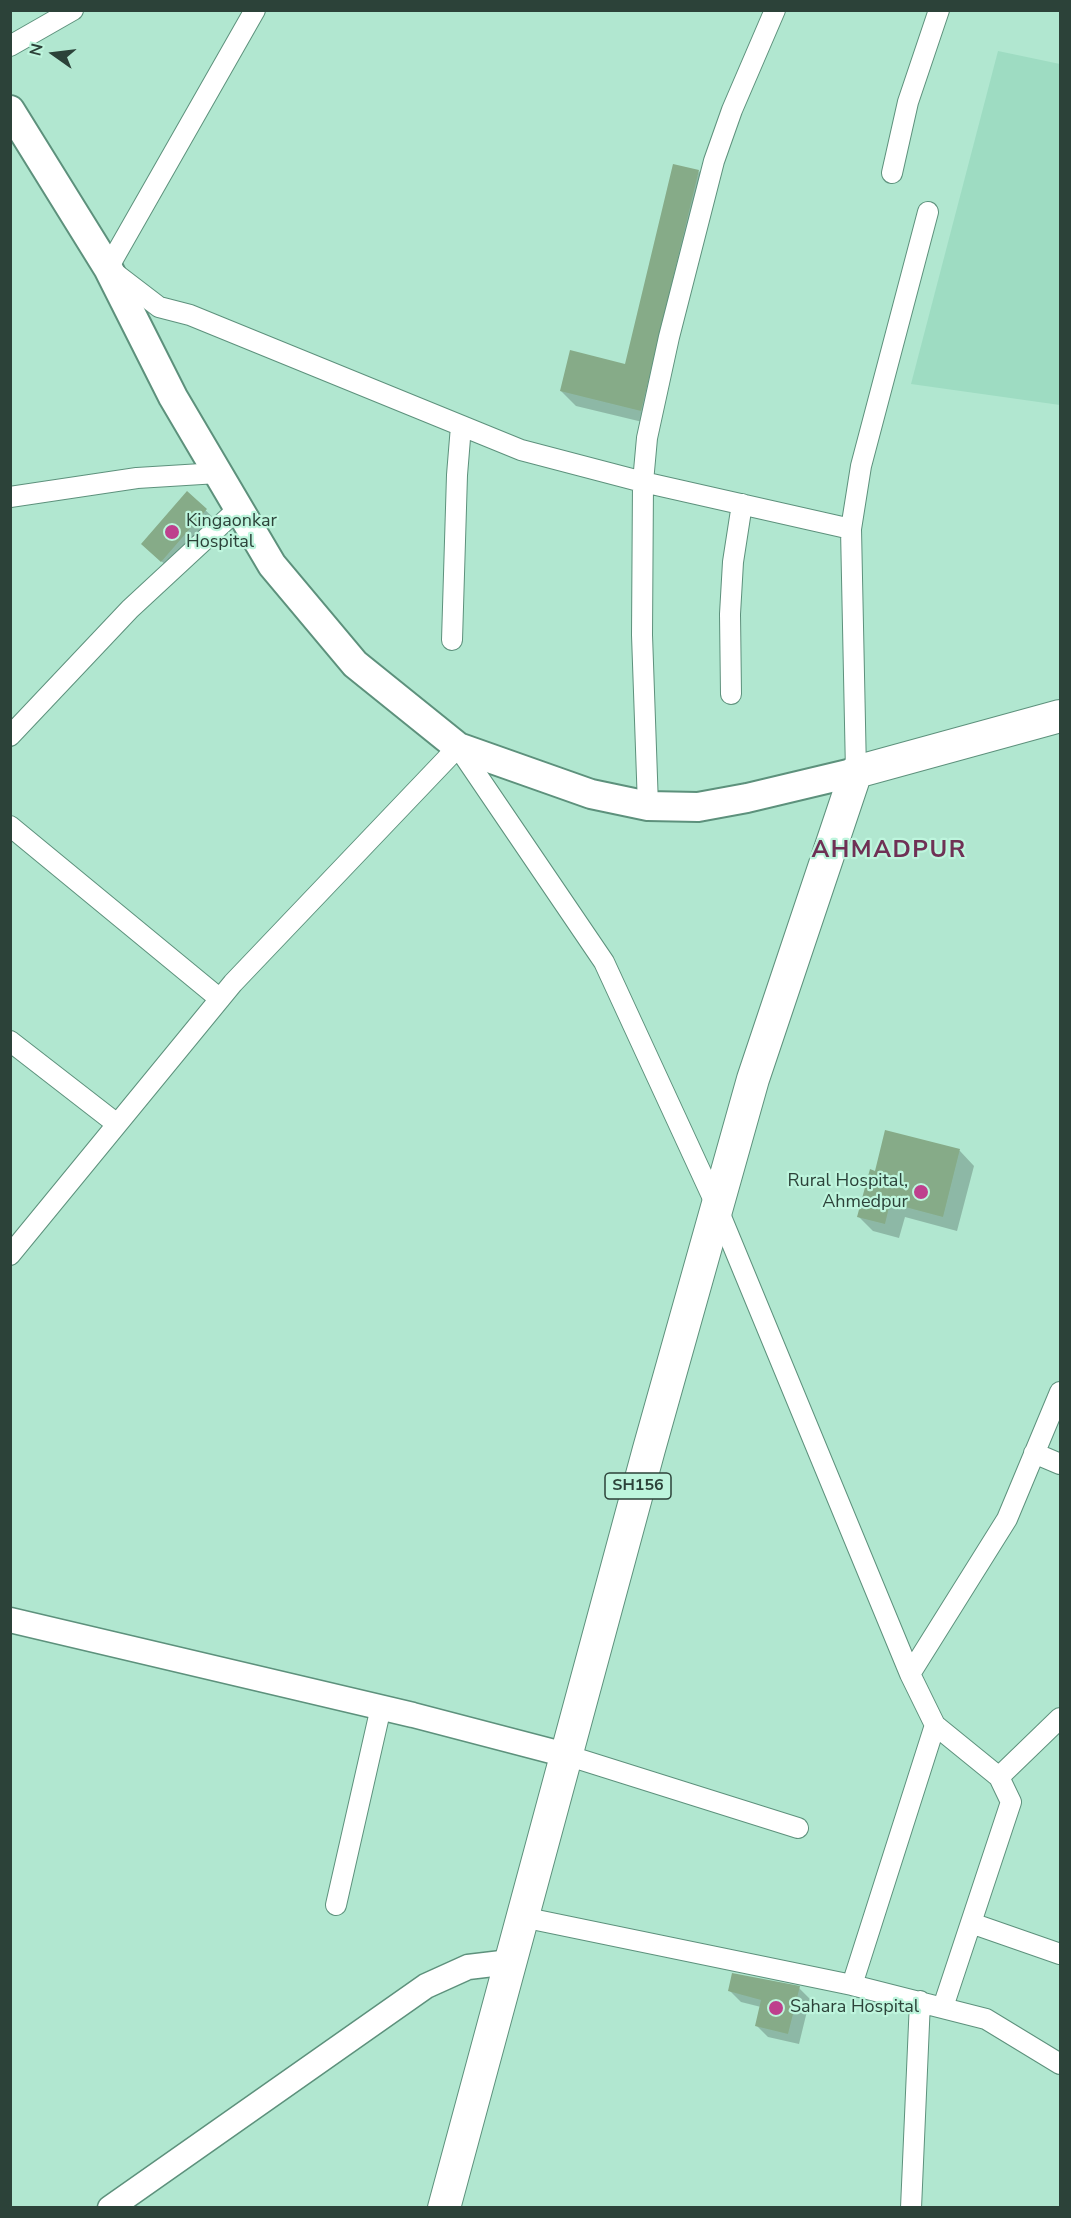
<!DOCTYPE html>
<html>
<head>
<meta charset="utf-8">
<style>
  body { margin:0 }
  #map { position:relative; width:1071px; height:2218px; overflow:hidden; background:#b1e7d0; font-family:"Nunito Sans",sans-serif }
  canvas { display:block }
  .frame { position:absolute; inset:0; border:12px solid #2c4239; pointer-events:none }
  .north { position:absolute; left:24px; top:24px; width:60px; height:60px; -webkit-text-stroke:4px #bef5dd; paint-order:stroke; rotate:284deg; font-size:16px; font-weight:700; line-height:24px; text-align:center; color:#2c4239 }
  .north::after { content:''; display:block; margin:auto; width:21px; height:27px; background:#2c4239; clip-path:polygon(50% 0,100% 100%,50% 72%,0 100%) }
</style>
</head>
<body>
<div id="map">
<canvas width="1071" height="2218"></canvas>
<div class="frame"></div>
<div class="north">N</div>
</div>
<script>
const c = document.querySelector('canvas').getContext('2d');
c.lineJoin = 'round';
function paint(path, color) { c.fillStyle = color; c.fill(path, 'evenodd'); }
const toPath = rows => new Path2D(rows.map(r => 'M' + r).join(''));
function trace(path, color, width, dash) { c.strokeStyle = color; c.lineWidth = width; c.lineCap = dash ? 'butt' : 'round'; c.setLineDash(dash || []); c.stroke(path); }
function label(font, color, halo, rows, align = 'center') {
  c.font = font + ' "Nunito Sans",sans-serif'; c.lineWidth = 4.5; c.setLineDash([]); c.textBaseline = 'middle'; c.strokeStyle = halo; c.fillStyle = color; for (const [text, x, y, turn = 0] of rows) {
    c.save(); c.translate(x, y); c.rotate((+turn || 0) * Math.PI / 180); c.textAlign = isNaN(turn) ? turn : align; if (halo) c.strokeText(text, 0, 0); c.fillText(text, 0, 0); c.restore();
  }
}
paint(toPath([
  [998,51,1060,64,1060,405,911,384]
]), '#9edcc2');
paint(toPath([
  [699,171,713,186,655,425,576,406,561,391,626,366],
  [187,493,217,521,173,571,154,555],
  [886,1132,960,1151,974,1166,957,1231,905,1217,899,1238,873,1231,859,1217,876,1173],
  [799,1988,810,1999,799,2044,768,2037,757,2026,761,2007,741,2002,730,1991]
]), '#0003');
paint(toPath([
  [673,164,699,170,641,411,560,391,570,350,625,364],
  [187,491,207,509,161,562,141,544],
  [885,1130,960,1149,943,1217,890,1203,885,1224,857,1217,870,1169,875,1171],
  [732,1973,800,1986,788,2034,755,2026,761,2000,728,1991]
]), '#86ab88');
const minor = toPath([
  [255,10,108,268,159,307,190,315,521,450,643,482,851,529],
  [10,46,73,10],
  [892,173,908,102,939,10],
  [10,497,137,478,218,473],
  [452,640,457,475,461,426],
  [731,694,730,614,733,562,742,504],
  [10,736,130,609,239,508],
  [856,772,851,529,861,466,928,212],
  [648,806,642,635,643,482,647,438,669,337,714,161,732,110,775,10],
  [10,826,220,999],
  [10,1041,117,1124],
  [10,1255,233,983,458,747,604,962,717,1207,910,1674,1007,1519,1060,1392],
  [1034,1453,1060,1464],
  [935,1725,999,1777,1011,1802,943,2007],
  [566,1755,798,1828],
  [999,1777,1060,1718],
  [336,1905,381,1707],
  [522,1917,852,1985,935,1725,910,1674],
  [971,1923,1060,1954],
  [852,1985,986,2019,1060,2064],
  [911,2208,920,2001]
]);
const tertiary = toPath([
  [10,1620,413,1715,566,1755],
  [110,2208,426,1986,468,1967,510,1962]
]);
const secondary = toPath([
  [10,110,108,268,173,397,272,565,355,664,458,747,591,794,648,806,698,807,747,798,856,772]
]);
const primary = toPath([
  [444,2208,649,1449,753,1079,856,772,1060,716]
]);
trace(minor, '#5d917c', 22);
trace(tertiary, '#5d917c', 27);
trace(secondary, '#5d917c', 32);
trace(primary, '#5d917c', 34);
trace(minor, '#fff', 20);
trace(tertiary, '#fff', 24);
trace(secondary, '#fff', 28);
trace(primary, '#fff', 32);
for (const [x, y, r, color] of [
  [172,532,8,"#be408d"],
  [921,1192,8,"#be408d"],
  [776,2008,8,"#be408d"]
]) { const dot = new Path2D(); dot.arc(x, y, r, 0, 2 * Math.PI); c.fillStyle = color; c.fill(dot); trace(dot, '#bef5dd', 2); }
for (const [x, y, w] of [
  [638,1486,66]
]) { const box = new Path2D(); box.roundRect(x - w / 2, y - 13, w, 26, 4.5); c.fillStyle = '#bef5dd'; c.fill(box); trace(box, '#2c4239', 1.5); }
label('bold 16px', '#2c4239', null, [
  ["SH156",638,1486]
]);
label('18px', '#2c4239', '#bef5dd', [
  ["Kingaonkar",186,522],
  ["Hospital",186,543],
  ["Rural Hospital,",908,1182,"right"],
  ["Ahmedpur",908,1203,"right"],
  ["Sahara Hospital",790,2008]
], 'left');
c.letterSpacing = '1.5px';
label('bold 24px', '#6f3155', '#bef5dd', [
  ["AHMADPUR",889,851]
]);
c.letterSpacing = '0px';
</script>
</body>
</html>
